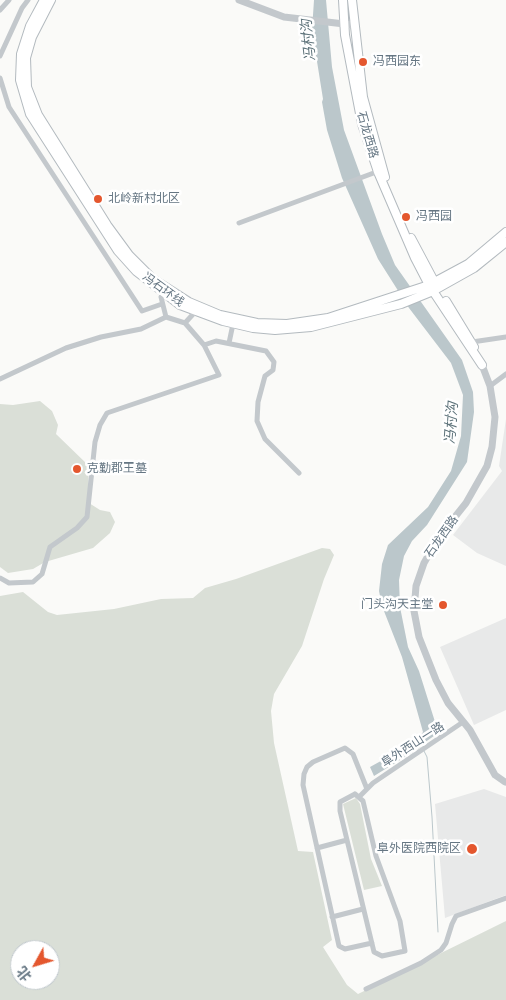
<!DOCTYPE html>
<html>
<head>
<meta charset="utf-8">
<style>
  body { margin:0 }
  #map { position:relative; width:506px; height:1000px; overflow:hidden; background:#fafaf8; font-family:"Archivo Narrow","Noto Sans SC",sans-serif }
  canvas { display:block }
  .north { position:absolute; left:10px; top:940px; width:50px; height:50px; box-sizing:border-box; background:#fff; border:1px solid #c1c8cd; border-radius:50%; rotate:231deg; font-size:14px; font-weight:700; line-height:20px; text-align:center; color:#657683 }
  .north::after { content:''; display:block; margin:auto; width:18px; height:22px; background:#e4572e; clip-path:polygon(50% 0,100% 100%,50% 72%,0 100%) }
</style>
</head>
<body>
<div id="map">
<canvas width="506" height="1000"></canvas>
<div class="north">北</div>
</div>
<script>
const c = document.querySelector('canvas').getContext('2d');
c.lineJoin = 'round';
function paint(path, color) { c.fillStyle = color; c.fill(path, 'evenodd'); }
const toPath = rows => new Path2D(rows.map(r => 'M' + r).join(''));
function trace(path, color, width, dash) { c.strokeStyle = color; c.lineWidth = width; c.lineCap = dash ? 'butt' : 'round'; c.setLineDash(dash || []); c.stroke(path); }
function label(font, color, halo, rows, align = 'center') {
  c.font = font + ' "Archivo Narrow","Noto Sans SC",sans-serif'; c.lineWidth = 5; c.setLineDash([]); c.textBaseline = 'middle'; c.strokeStyle = halo; c.fillStyle = color; for (const [text, x, y, turn = 0] of rows) {
    c.save(); c.translate(x, y); c.rotate((+turn || 0) * Math.PI / 180); c.textAlign = isNaN(turn) ? turn : align; if (halo) c.strokeText(text, 0, 0); c.fillText(text, 0, 0); c.restore();
  }
}
paint(toPath([
  [506,419,506,566,477,553,453,535,502,471,499,466],
  [506,618,506,710,474,725,440,647],
  [484,789,506,797,506,895,445,918,435,804]
]), '#e8e9e9');
paint(toPath([
  [40,401,52,411,58,425,56,434,88,465,89,503,100,510,110,512,115,522,110,533,93,548,45,562,33,569,8,573,0,567,0,404,13,405],
  [322,548,330,549,334,555,324,579,302,646,274,694,271,711,274,743,298,851,313,852,332,940,323,947,347,985,358,994,506,921,506,1000,0,1000,0,596,23,592,48,612,57,615,114,609,161,599,193,598,205,588,236,579],
  [20,950,50,950,50,980,20,980],
  [356,798,360,804,371,859,382,886,364,890,343,804]
]), '#dadfd7');
paint(toPath([
  [314,0,326,0,332,67,344,130,382,234,395,265,462,360,473,392,474,412,467,462,427,525,412,541,404,556,399,580,400,607,408,647,419,671,436,725,438,724,441,731,421,745,421,747,374,776,370,767,417,741,423,732,402,657,382,606,379,591,382,564,388,545,428,507,451,471,461,436,463,395,451,363,409,308,378,259,342,178,327,130,322,102,323,99,312,30]
]), '#bbc7cb');
trace(toPath([
  [424,751,427,757,432,817,438,932]
]), '#bbc7cb', 1);
const secondary = toPath([
  [44,0,30,26,21,54,20,80,30,114,118,251,136,271,180,305,223,321,253,328,275,330,311,327,401,304,433,291,474,268,506,242],
  [51,0,32,37,26,58,27,87,38,115,107,225,129,255,153,279,189,302,220,315,257,323,287,324,328,318,429,285,468,264,506,232],
  [343,0,345,35,362,124,378,172,415,258,429,285,482,365],
  [352,0,363,97,385,177],
  [411,238,436,285],
  [446,301,474,347]
]);
trace(secondary, '#b3babf', 10);
trace(toPath([
  [0,10,9,0],
  [0,56,22,8,28,0],
  [0,78,9,107,142,311,162,304],
  [239,223,379,171],
  [166,317,185,323,204,345,216,341,266,351,274,362,273,370,265,376,258,402,257,421,265,439,299,473],
  [185,323,195,312],
  [472,342,506,337],
  [229,343,233,324],
  [0,379,66,348,101,337,141,329,166,317,161,297,165,290],
  [490,386,506,374],
  [0,578,9,583,33,582,42,574,50,547,77,528,87,517,95,442,100,425,107,413,219,375,204,345],
  [367,789,353,754,345,748,313,762,307,767,304,774,303,785,339,946,345,949,372,943],
  [355,794,363,801,376,856,400,921,405,951,382,956,374,952,340,811,340,802,355,794],
  [359,797,373,783,463,722],
  [317,848,347,840],
  [332,917,363,909],
  [366,989,421,963,441,950,446,943,452,924,456,916,506,898]
]), '#c3c8cc', 5);
trace(toPath([
  [239,0,284,17,353,25],
  [482,365,490,386,495,417,492,447,487,466,466,503,439,537,424,563,416,586,414,611,419,637,436,680,448,703,470,730,495,775,505,782]
]), '#c3c8cc', 7);
trace(secondary, '#fff', 8);
for (const [x, y, r, color] of [
  [363,62,5,"#e4572e"],
  [98,199,5,"#e4572e"],
  [406,217,5,"#e4572e"],
  [77,469,5,"#e4572e"],
  [443,605,5,"#e4572e"],
  [472,849,6,"#e4572e"]
]) { const dot = new Path2D(); dot.arc(x, y, r, 0, 2 * Math.PI); c.fillStyle = color; c.fill(dot); trace(dot, '#fff', 2); }
label('12px', '#657683', '#fff', [
  ["冯西园东",373,62],
  ["北岭新村北区",108,199],
  ["冯西园",416,217],
  ["克勤郡王墓",87,469],
  ["门头沟天主堂",433,605,"right"],
  ["阜外医院西院区",461,849,"right"]
], 'left');
label('12px', '#657683', '#fff', [
  ["石龙西路",367,135,74],
  ["冯石环线",163,290,36],
  ["石龙西路",442,537,-55],
  ["阜外西山一路",413,745,-33]
]);
label('italic 14px', '#60757c', '#fff', [
  ["冯村沟",309,40,-96],
  ["冯村沟",452,423,-86]
]);
</script>
</body>
</html>
